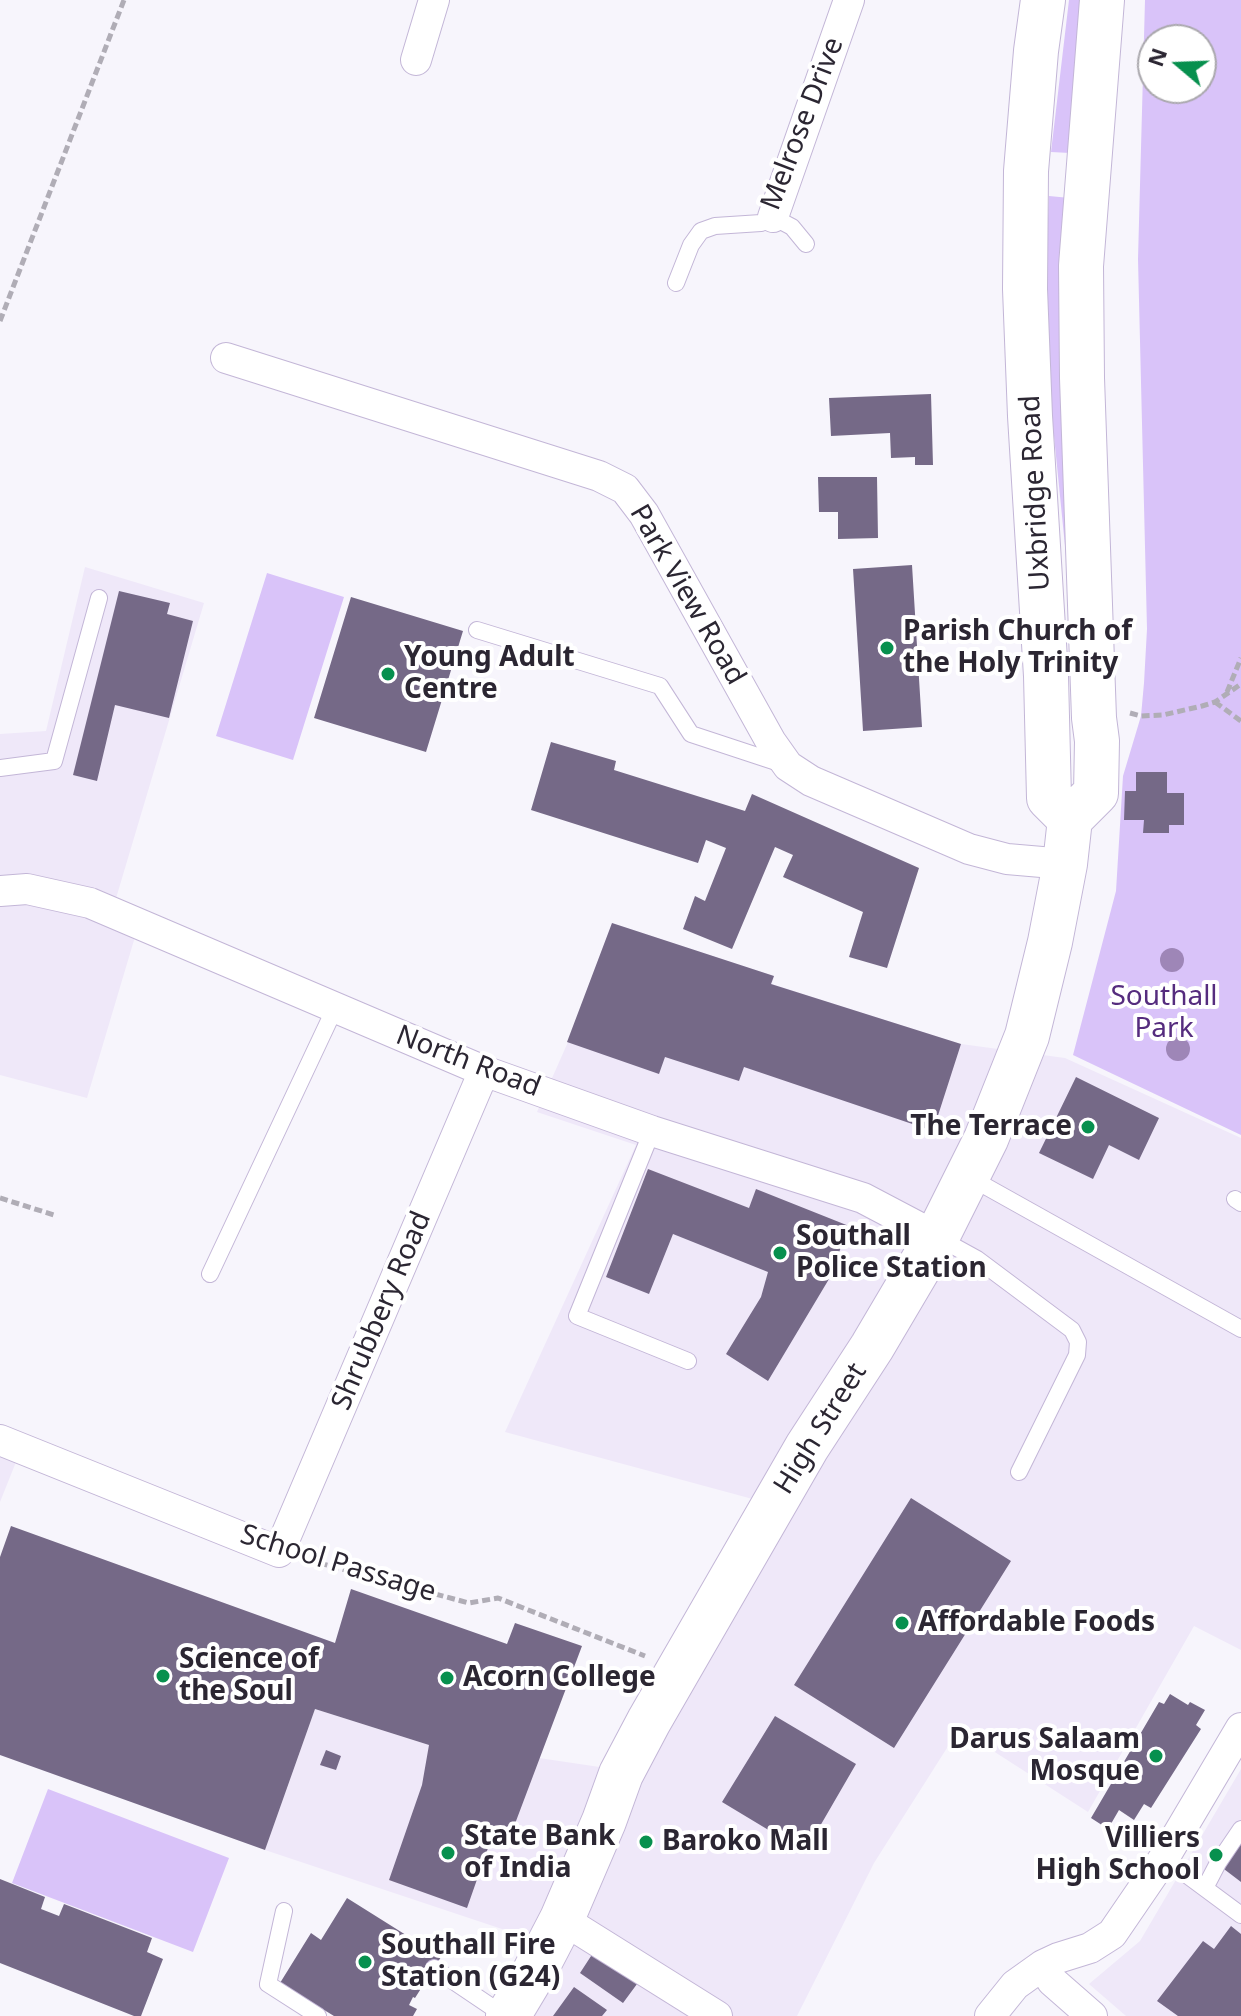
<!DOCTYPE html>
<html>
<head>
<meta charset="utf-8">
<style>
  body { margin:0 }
  #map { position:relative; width:1241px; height:2016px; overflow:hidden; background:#f7f5fc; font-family:"Noto Sans",sans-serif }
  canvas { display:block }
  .north { position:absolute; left:1137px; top:24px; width:80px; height:80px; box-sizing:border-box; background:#fff; border:2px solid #aaa8ad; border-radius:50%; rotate:289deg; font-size:22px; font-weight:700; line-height:32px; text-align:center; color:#2b2632 }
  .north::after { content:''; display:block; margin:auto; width:28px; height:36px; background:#07904e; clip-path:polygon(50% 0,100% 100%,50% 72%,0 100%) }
</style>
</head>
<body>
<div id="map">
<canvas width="1241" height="2016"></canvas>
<div class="north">N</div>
</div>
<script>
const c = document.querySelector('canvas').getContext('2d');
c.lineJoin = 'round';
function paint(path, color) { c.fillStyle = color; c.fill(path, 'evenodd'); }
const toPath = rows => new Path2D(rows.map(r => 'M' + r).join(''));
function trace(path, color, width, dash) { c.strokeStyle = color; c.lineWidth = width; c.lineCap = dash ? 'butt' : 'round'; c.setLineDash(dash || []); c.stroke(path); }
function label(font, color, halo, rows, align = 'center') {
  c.font = font + ' "Noto Sans",sans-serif'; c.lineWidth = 8; c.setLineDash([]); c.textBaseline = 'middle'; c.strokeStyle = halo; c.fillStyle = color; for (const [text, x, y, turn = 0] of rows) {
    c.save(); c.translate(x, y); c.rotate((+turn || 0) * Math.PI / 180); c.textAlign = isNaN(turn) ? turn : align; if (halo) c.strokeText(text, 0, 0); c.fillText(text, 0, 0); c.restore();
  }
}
paint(toPath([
  [85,567,204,603,114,905,140,920,87,1098,0,1075,0,734,46,731],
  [612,923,774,976,772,984,961,1044,1065,1058,1241,1138,1241,1650,1194,1626,1088,1812,959,1729,874,1863,797,2016,493,2016,544,1943,265,1850,315,1709,429,1745,539,1758,613,1769,760,1501,505,1432,636,1145,537,1112,568,1042],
  [0,1455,16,1462,0,1502],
  [1241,1769,1241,2016,1126,2016,1089,1984,1140,1941]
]), '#efe8f9');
paint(toPath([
  [1069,0,1085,0,1070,153,1051,152],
  [1145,0,1241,0,1241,1135,1073,1055,1116,891,1123,776,1141,716,1144,683,1147,629,1138,259],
  [1153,40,1201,40,1201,88,1153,88],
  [1049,196,1070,198,1067,566,1051,406,1046,262],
  [267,573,344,597,293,760,216,736],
  [48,1789,229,1858,193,1952,12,1883]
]), '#d9c3f9');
paint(toPath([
  [931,394,933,465,915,465,915,457,891,458,890,433,831,436,829,398],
  [818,477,877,477,878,538,838,539,838,512,819,512],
  [912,565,922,727,863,731,853,569],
  [119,591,170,603,167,614,193,621,169,718,115,705,97,781,73,775],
  [351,597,463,631,426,752,314,718],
  [551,742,616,761,614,770,745,811,752,794,919,868,887,968,849,957,863,912,783,877,793,855,775,847,732,949,683,929,695,896,705,901,726,848,706,840,698,863,531,810],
  [1136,772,1167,772,1167,793,1184,793,1184,825,1169,825,1169,833,1143,833,1144,820,1124,820,1125,791,1136,791],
  [612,923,774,976,771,984,961,1044,933,1131,744,1067,739,1081,665,1057,659,1074,567,1042],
  [1076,1077,1159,1118,1139,1160,1109,1145,1093,1179,1039,1153],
  [648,1169,749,1208,756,1189,849,1226,829,1279,768,1381,726,1354,761,1297,768,1272,673,1234,649,1294,606,1277],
  [911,1498,1011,1561,894,1748,794,1685],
  [11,1526,335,1643,351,1589,507,1644,515,1623,582,1646,510,1837,494,1831,467,1908,389,1880,422,1785,429,1745,315,1709,265,1850,0,1755,0,1557],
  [1170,1694,1188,1705,1190,1702,1205,1710,1196,1725,1201,1729,1151,1808,1144,1804,1134,1820,1119,1810,1108,1829,1091,1818,1159,1702,1164,1704],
  [775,1716,856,1764,805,1852,722,1802],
  [326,1750,341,1756,336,1770,320,1765],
  [1241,1839,1241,1882,1220,1866],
  [0,1879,45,1897,41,1909,59,1916,64,1904,152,1938,147,1952,163,1959,141,2016,134,2016,0,1963],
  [347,1898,441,1957,415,1998,413,1997,409,2005,417,2009,413,2016,334,2016,280,1983,311,1933,321,1940],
  [1231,1926,1241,1934,1241,2016,1178,2016,1157,2001,1203,1941,1214,1949],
  [593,1953,637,1984,623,2003,580,1973],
  [574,1987,607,2010,602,2016,553,2016]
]), '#756987');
const lane = toPath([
  [676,283,691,245,701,231,715,226,761,223,773,217,792,227,806,244],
  [477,630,660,686,691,734,782,764],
  [0,768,54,761,99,598],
  [652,1131,577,1316,688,1361],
  [969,1177,1241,1329],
  [1235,1199,1241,1203],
  [937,1237,977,1259,1072,1330,1078,1342,1077,1355,1019,1472],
  [210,1274,335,1008],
  [1164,1858,1241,1915],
  [1205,1888,1218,1863,1241,1829],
  [284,1911,268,1984,318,2016],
  [434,1968,505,2016]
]);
const street = toPath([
  [416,60,434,0],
  [773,217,849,0],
  [226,358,599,476,625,489,644,514,771,742,788,766,811,781,969,849,1007,859,1065,864],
  [0,891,27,889,90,903,484,1071,652,1131,863,1198,937,1237],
  [0,1440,279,1552,484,1071],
  [562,1919,717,2016],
  [1043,1965,1052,1981,1092,2016],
  [990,2016,1015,1985,1043,1965,1058,1958,1090,1948,1112,1934,1164,1858,1241,1728]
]);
const primary = toPath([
  [1043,0,1036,51,1026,171,1025,289,1030,416,1046,676,1049,798,1070,819],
  [1070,819,1096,793,1097,741,1094,718,1082,378,1081,266,1102,0],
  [508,2016,535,1971,562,1919,604,1821,621,1774,649,1721,807,1447,872,1347,937,1237,986,1139,1027,1036,1050,942,1065,864,1070,819]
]);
trace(lane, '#c3b6d7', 18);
trace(street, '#c3b6d7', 32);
trace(primary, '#c3b6d7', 46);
trace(toPath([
  [0,321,124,0],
  [1227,692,1241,658],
  [1215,702,1241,721],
  [1130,713,1141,716,1163,715,1202,706,1215,702,1241,684],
  [0,1198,54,1215],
  [308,1560,469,1603,498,1598,645,1656]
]), '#b0adb6', 5, [8, 4]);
trace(lane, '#fff', 16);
trace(street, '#fff', 30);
trace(primary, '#fff', 44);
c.fillStyle = '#9e86b7';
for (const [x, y] of [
  [1172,960],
  [1178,1049]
]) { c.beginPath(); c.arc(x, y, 12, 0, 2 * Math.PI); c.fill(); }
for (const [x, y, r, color] of [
  [887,648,8,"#07904e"],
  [388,674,8,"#07904e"],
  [1088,1127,8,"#07904e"],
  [780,1253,8,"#07904e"],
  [902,1623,8,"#07904e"],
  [163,1676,8,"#07904e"],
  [447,1678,8,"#07904e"],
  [1156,1756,8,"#07904e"],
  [646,1842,8,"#07904e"],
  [448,1853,8,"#07904e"],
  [1216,1855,8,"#07904e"],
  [365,1962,8,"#07904e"]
]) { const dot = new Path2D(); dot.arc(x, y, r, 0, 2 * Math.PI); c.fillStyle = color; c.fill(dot); trace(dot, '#fff', 3); }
label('28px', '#2b2632', '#fff', [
  ["Melrose Drive",803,124,-69],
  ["Uxbridge Road",1036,493,-93],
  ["Park View Road",687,595,60],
  ["North Road",468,1062,21],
  ["Shrubbery Road",382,1311,-67],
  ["High Street",821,1429,-58],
  ["School Passage",338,1564,17]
]);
label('bold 28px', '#2b2632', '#fff', [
  ["Parish Church of",903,632],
  ["the Holy Trinity",903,664],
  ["Young Adult",404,658],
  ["Centre",404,690],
  ["The Terrace",1072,1127,"right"],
  ["Southall",796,1237],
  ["Police Station",796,1269],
  ["Affordable Foods",918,1623],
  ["Science of",179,1660],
  ["the Soul",179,1692],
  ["Acorn College",463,1678],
  ["Darus Salaam",1140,1740,"right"],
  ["Mosque",1140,1772,"right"],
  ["State Bank",464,1837],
  ["of India",464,1869],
  ["Villiers",1200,1839,"right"],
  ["High School",1200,1871,"right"],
  ["Baroko Mall",662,1842],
  ["Southall Fire",381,1946],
  ["Station (G24)",381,1978]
], 'left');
label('28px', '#552c7e', '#fff', [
  ["Southall",1164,997],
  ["Park",1164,1029]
]);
</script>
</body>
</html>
